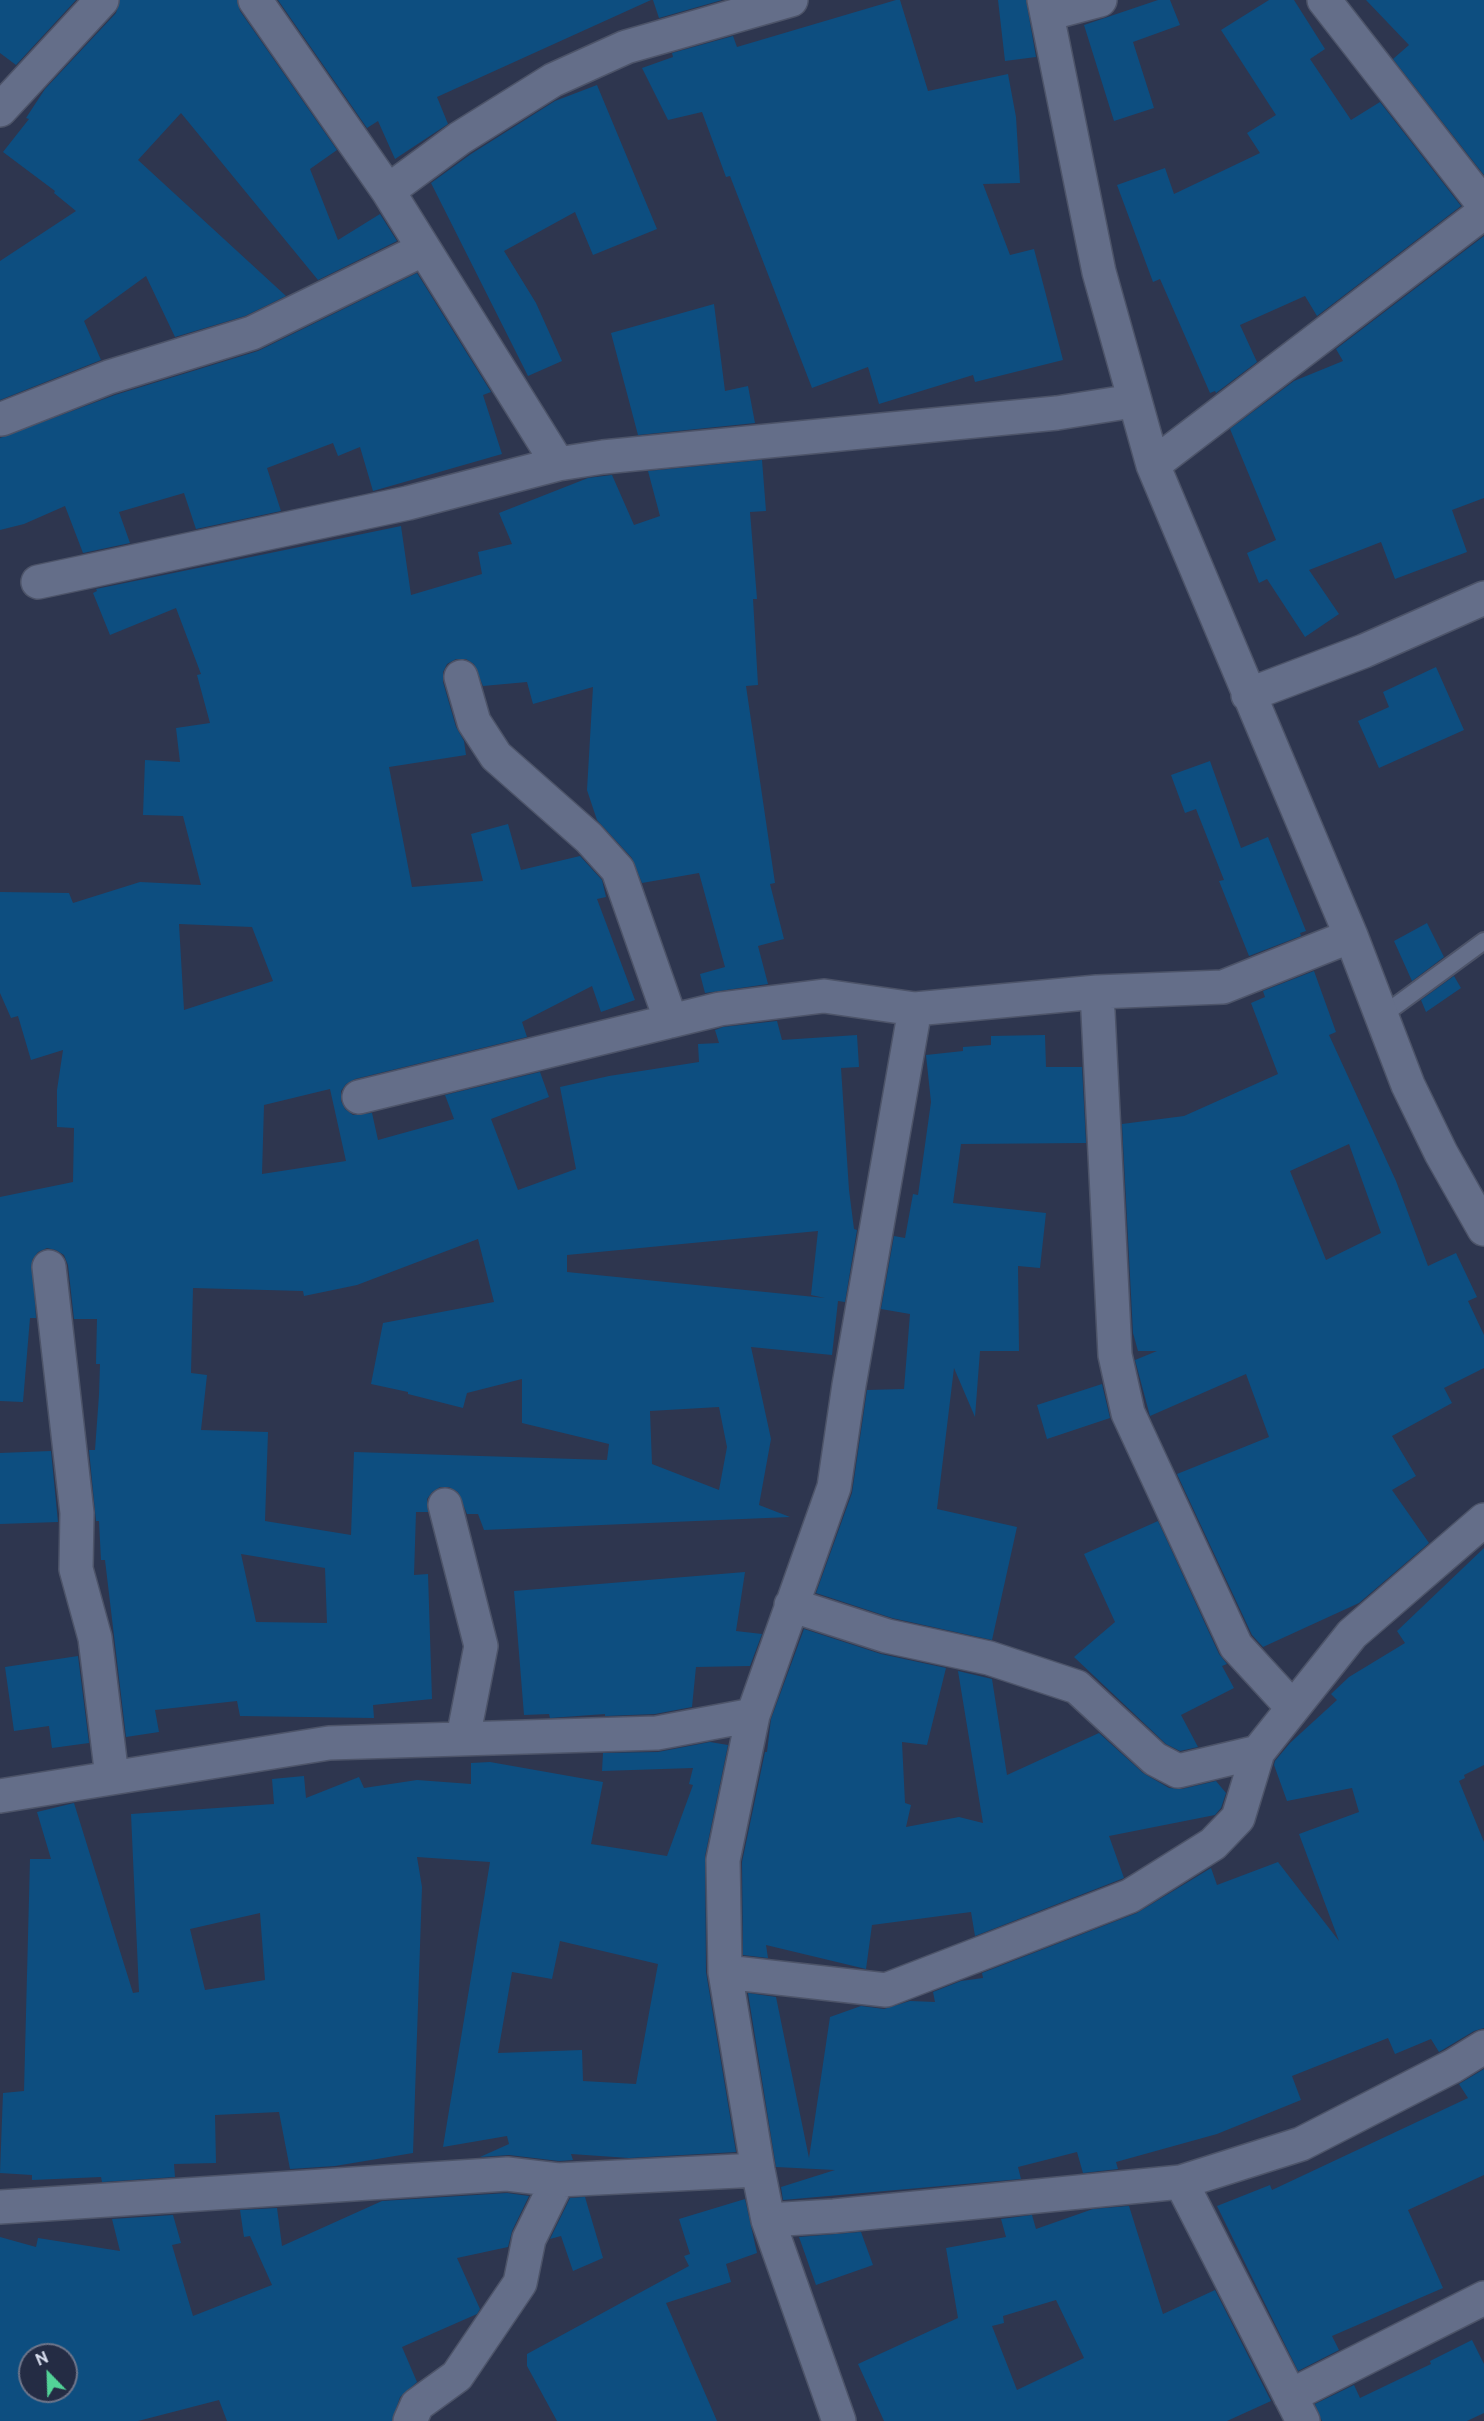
<!DOCTYPE html>
<html>
<head>
<meta charset="utf-8">
<style>
  body { margin:0 }
  #map { position:relative; width:1484px; height:2421px; overflow:hidden; background:#2e364f; font-family:Ubuntu,sans-serif }
  canvas { display:block }
  .north { position:absolute; left:18px; top:2343px; width:60px; height:60px; box-sizing:border-box; background:#242c44; border:2px solid #6e758a; border-radius:50%; rotate:337deg; font-size:16px; font-weight:700; line-height:24px; text-align:center; color:#dce2f2 }
  .north::after { content:''; display:block; margin:auto; width:21px; height:27px; background:#52d397; clip-path:polygon(50% 0,100% 100%,50% 72%,0 100%) }
</style>
</head>
<body>
<div id="map">
<canvas width="1484" height="2421"></canvas>
<div class="north">N</div>
</div>
<script>
const c = document.querySelector('canvas').getContext('2d');
c.lineJoin = 'round';
function paint(path, color) { c.fillStyle = color; c.fill(path, 'evenodd'); }
const toPath = rows => new Path2D(rows.map(r => 'M' + r).join(''));
function trace(path, color, width, dash) { c.strokeStyle = color; c.lineWidth = width; c.lineCap = dash ? 'butt' : 'round'; c.setLineDash(dash || []); c.stroke(path); }
paint(toPath([
  [0,0,76,0,16,65,0,53],
  [120,0,237,0,240,11,337,150,310,169,338,240,380,214,397,241,318,280,181,113,138,160,286,296,245,316,175,337,146,276,84,321,101,360,0,400,0,261,76,211,54,193,55,191,3,152,29,119,26,118,45,89,116,13],
  [278,0,651,0,437,97,448,124,395,159,378,121,367,128],
  [653,0,722,0,659,18],
  [896,0,900,0,928,91,1008,74,1016,117,1020,183,983,184,1010,255,1034,249,1063,360,975,382,973,375,879,404,868,367,812,388,730,176,726,177,702,112,668,120,642,68,673,57,672,53,733,36,737,47],
  [998,0,1026,0,1036,57,1005,61],
  [1158,0,1170,0,1180,25,1133,42,1154,108,1114,121,1084,25],
  [1269,0,1294,0,1325,49,1310,59,1351,120,1380,102,1461,206,1317,316,1305,296,1240,325,1257,362,1216,393,1215,391,1210,393,1160,279,1153,282,1117,185,1165,168,1174,194,1260,153,1247,133,1276,115,1221,30],
  [1366,0,1484,0,1484,175,1393,59,1409,45],
  [597,85,657,229,593,255,575,212,504,251,536,303,562,361,528,376,431,183,471,154,555,101],
  [1484,236,1484,498,1452,510,1467,552,1395,579,1381,542,1309,570,1339,614,1305,637,1267,579,1259,583,1247,553,1276,540,1230,429,1294,381,1343,361,1336,349],
  [417,273,491,392,483,395,502,454,373,491,360,447,338,456,333,443,267,468,281,511,196,529,184,493,119,512,130,543,83,553,65,506,24,524,0,530,0,438,115,395,258,351],
  [714,304,725,391,748,386,755,423,638,435,611,333],
  [762,460,766,511,750,512,757,599,753,599,758,685,746,686,775,883,770,884,784,939,758,946,768,984,705,993,700,974,725,967,699,873,642,883,632,858,597,820,587,790,593,687,533,704,527,682,483,686,474,664,466,659,456,659,447,664,443,672,443,682,456,727,464,741,466,755,389,767,412,887,483,881,471,834,508,824,521,870,580,856,602,880,606,897,597,899,635,1000,601,1012,592,986,522,1022,527,1037,355,1079,346,1084,341,1091,341,1101,345,1109,353,1115,372,1113,378,1140,454,1119,445,1095,540,1072,549,1097,491,1119,518,1190,576,1169,560,1087,609,1076,699,1062,698,1044,719,1043,715,1030,723,1027,777,1021,782,1040,857,1035,859,1067,841,1068,849,1190,854,1229,857,1230,845,1302,838,1301,832,1355,751,1347,771,1439,759,1505,790,1517,484,1530,478,1514,467,1514,458,1492,449,1487,440,1487,432,1492,427,1499,428,1512,416,1512,414,1575,428,1574,432,1699,373,1705,374,1718,240,1716,237,1701,155,1710,159,1732,126,1737,105,1560,101,1560,99,1521,96,1521,89,1450,95,1450,99,1395,100,1364,96,1364,97,1319,74,1319,68,1265,64,1255,56,1250,47,1248,38,1252,32,1260,36,1318,30,1318,23,1402,0,1401,0,1197,73,1182,74,1128,57,1127,57,1090,63,1050,31,1060,18,1016,11,1018,0,993,0,892,69,893,73,903,140,882,201,885,183,816,143,815,145,760,180,762,176,728,210,723,197,675,201,674,176,608,110,635,93,593,97,591,96,589,401,526,411,595,482,574,478,552,512,544,499,513,588,478,612,475,634,525,660,516,648,471],
  [179,924,252,927,273,981,184,1010],
  [330,1089,346,1161,262,1174,264,1105],
  [818,1231,811,1295,825,1298,567,1272,567,1255],
  [478,1239,494,1302,383,1323,371,1384,408,1392,408,1394,463,1408,467,1393,522,1379,522,1423,609,1444,607,1460,354,1452,351,1535,265,1521,268,1432,201,1430,207,1375,191,1373,193,1288,303,1291,304,1296,357,1285],
  [719,1407,727,1447,719,1490,652,1464,650,1411],
  [241,1554,325,1568,327,1623,256,1622],
  [1436,667,1464,730,1379,768,1358,721,1389,707,1383,692],
  [1210,761,1241,848,1268,837,1306,931,1300,933,1301,936,1249,956,1219,881,1224,880,1196,809,1185,813,1171,775],
  [1427,923,1444,957,1412,981,1394,941],
  [1314,971,1336,1032,1329,1035,1396,1181,1428,1266,1456,1253,1477,1297,1468,1301,1484,1335,1484,1368,1444,1388,1452,1403,1392,1436,1416,1476,1392,1490,1429,1543,1359,1603,1263,1647,1252,1635,1177,1474,1269,1437,1246,1374,1150,1416,1135,1360,1157,1351,1138,1351,1133,1333,1122,1124,1184,1116,1278,1074,1251,1003,1265,997,1263,991],
  [1349,1144,1381,1233,1326,1260,1290,1171],
  [1454,976,1461,988,1426,1012,1421,1000],
  [1045,1035,1046,1067,1082,1067,1086,1143,961,1144,953,1203,1046,1213,1040,1268,1018,1266,1019,1351,980,1351,975,1417,954,1368,937,1509,1017,1527,992,1640,892,1618,816,1593,852,1493,867,1390,904,1389,910,1314,881,1309,894,1236,905,1238,913,1194,918,1195,931,1102,926,1055,963,1051,963,1047,991,1045,991,1036],
  [1102,1384,1110,1418,1047,1439,1037,1405],
  [51,1451,58,1522,0,1524,0,1453],
  [1158,1521,1219,1654,1227,1664,1222,1666,1234,1688,1181,1715,1198,1747,1180,1751,1166,1744,1074,1657,1115,1622,1084,1554],
  [1484,1548,1484,1765,1464,1775,1465,1778,1459,1781,1484,1842,1484,2028,1474,2031,1439,2052,1431,2039,1395,2054,1388,2038,1292,2076,1301,2100,1217,2134,1116,2162,1118,2169,1083,2173,1077,2152,1018,2167,1021,2179,783,2200,781,2187,835,2170,776,2167,748,1993,776,1997,809,2158,830,2017,861,2006,884,2009,910,2001,935,2002,933,1992,961,1981,983,1978,982,1973,1137,1913,1211,1868,1217,1885,1278,1862,1339,1941,1299,1834,1359,1812,1352,1788,1287,1801,1274,1765,1275,1761,1290,1743,1337,1700,1331,1694,1349,1677,1405,1643,1397,1631],
  [745,1572,736,1631,762,1634,750,1666,696,1667,692,1707,655,1714,605,1716,605,1714,550,1718,549,1714,524,1715,514,1591],
  [804,1629,881,1654,946,1668,927,1745,902,1742,905,1803,911,1805,906,1827,959,1817,983,1823,958,1671,992,1679,1007,1775,1099,1733,1143,1773,1169,1788,1182,1789,1216,1781,1226,1793,1221,1808,1215,1815,1109,1836,1124,1878,975,1936,971,1912,872,1925,866,1969,766,1945,768,1958,743,1955,742,1862,765,1752,767,1752,771,1719],
  [78,1656,89,1743,52,1748,49,1726,14,1731,5,1667],
  [710,1742,728,1745,705,1856,706,1972,736,2152,629,2158,571,2154,573,2160,559,2161,509,2155,480,2157,509,2144,507,2136,443,2147,490,1862,417,1857,422,1887,413,2153,335,2166,290,2169,279,2112,215,2115,216,2163,174,2164,175,2177,102,2182,101,2177,32,2180,32,2175,0,2173,3,2093,24,2091,30,1859,51,1859,37,1812,74,1803,133,1993,139,1992,131,1814,274,1804,272,1779,304,1776,306,1798,359,1777,364,1788,417,1780,471,1784,471,1763,490,1762,603,1782,591,1844,667,1856,693,1785,689,1784,693,1768,602,1771,603,1753,658,1752],
  [260,1913,265,1980,205,1990,190,1929],
  [560,1941,658,1964,636,2084,583,2081,582,2050,498,2053,512,1972,552,1979],
  [1484,2069,1484,2175,1408,2210,1443,2288,1332,2336,1339,2350,1298,2371,1217,2206,1270,2185,1272,2190,1468,2098,1459,2084],
  [507,2193,529,2196,512,2231,508,2247,457,2258,480,2309,477,2314,402,2347,417,2382,400,2397,392,2421,227,2421,219,2400,138,2421,0,2421,0,2237,36,2247,38,2238,120,2251,112,2219,173,2215,181,2243,172,2245,193,2316,272,2285,250,2236,244,2237,240,2210,277,2208,282,2246,382,2201],
  [30,2355,66,2355,66,2391,30,2391],
  [585,2197,603,2258,573,2271,561,2236,550,2239,570,2198],
  [745,2199,757,2253,726,2264,731,2282,666,2303,717,2421,557,2421,527,2366,527,2354,689,2266,684,2256,690,2254,679,2219],
  [1129,2206,1163,2314,1215,2290,1271,2401,1227,2421,884,2421,858,2364,958,2318,946,2248,1006,2237,1001,2219,1032,2215,1036,2229,1093,2209],
  [1056,2300,1084,2358,1017,2390,992,2326,1004,2323,1003,2316],
  [861,2232,873,2265,816,2285,799,2237],
  [1472,2340,1484,2364,1484,2413,1467,2421,1322,2421,1315,2404,1354,2385,1360,2398,1431,2364,1430,2361]
]), '#0d4e80');
const lane = toPath([
  [1383,1015,1484,941]
]);
const street = toPath([
  [255,0,388,191,558,464],
  [1044,0,1099,272,1153,465,1351,936,1408,1085,1441,1153,1484,1229],
  [1324,0,1484,205],
  [1047,14,1100,0],
  [0,110,102,0],
  [388,191,460,138,553,80,626,47,791,0],
  [2,419,109,377,252,333,424,249],
  [1153,465,1484,212],
  [38,582,408,503,558,464,603,457,1057,413,1133,401],
  [461,677,474,722,496,756,589,838,618,870,671,1021],
  [1248,695,1364,651,1484,598],
  [1097,992,1115,1355,1128,1413,1236,1646,1293,1708],
  [359,1097,720,1009,824,996,915,1009,1097,992,1223,987,1351,936],
  [49,1267,77,1513,76,1569,95,1638,112,1777],
  [445,1505,481,1646,463,1738],
  [791,1605,887,1636,989,1658,1077,1687,1155,1759,1178,1771,1258,1752],
  [0,1796,329,1743,657,1733,753,1715],
  [725,1972,886,1990,1130,1896,1213,1844,1238,1818,1258,1752,1352,1634,1484,1520],
  [1181,2182,1303,2421],
  [0,2207,507,2174,558,2180,758,2170],
  [768,2220,834,2216,1181,2182,1301,2144,1453,2066,1484,2047],
  [1290,2396,1484,2298],
  [410,2421,417,2405,457,2376,520,2283,529,2239,558,2180],
  [839,2421,768,2220,758,2170,725,1972,723,1860,753,1715,834,1487,849,1385,915,1009]
]);
trace(lane, '#4d5469', 20);
trace(street, '#4d5469', 36);
trace(lane, '#646e89', 16);
trace(street, '#646e89', 33);
</script>
</body>
</html>
